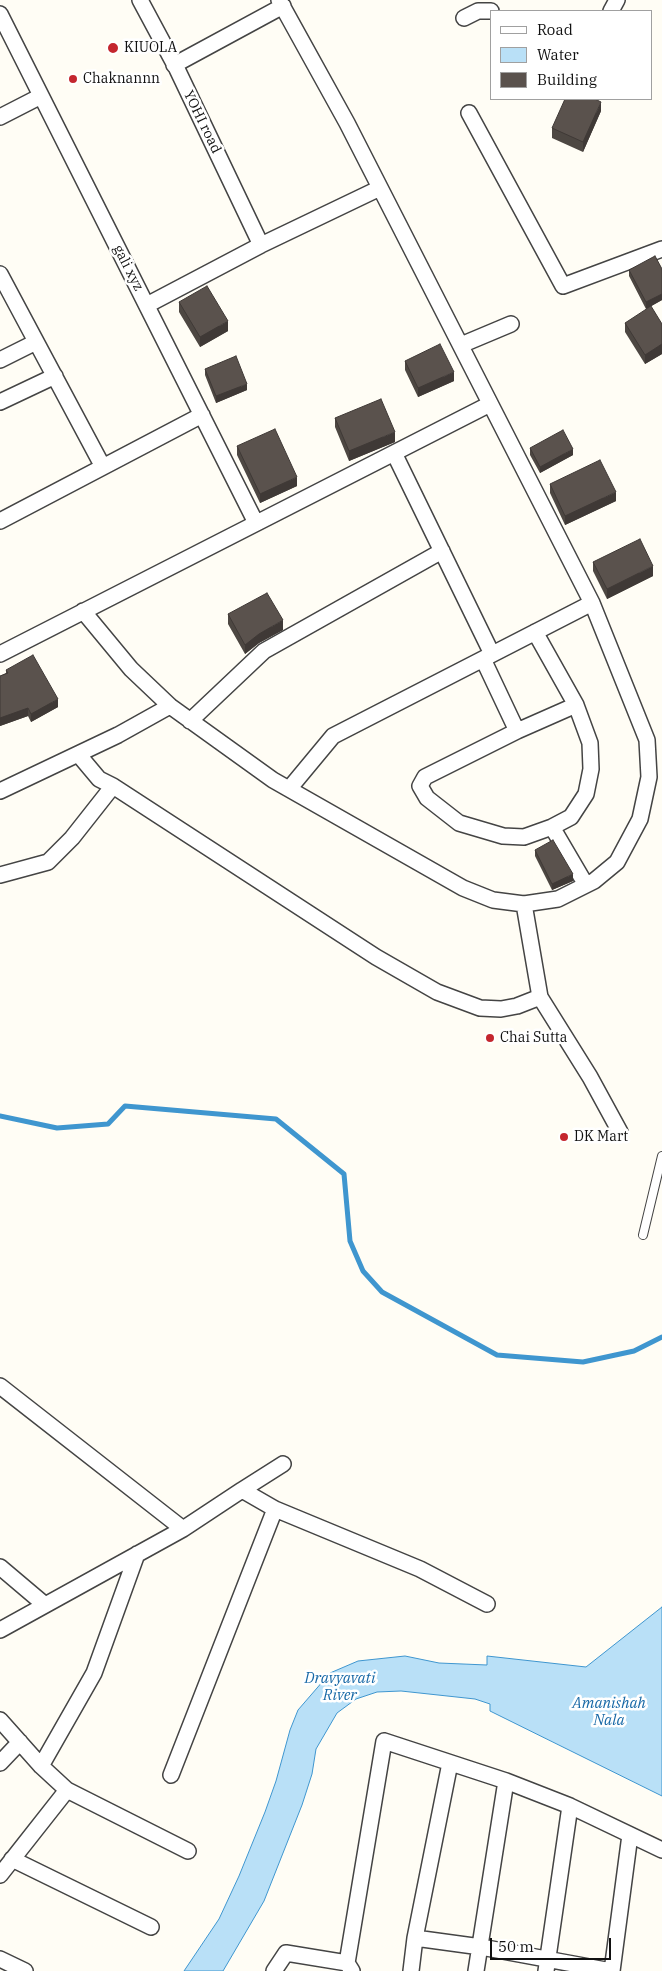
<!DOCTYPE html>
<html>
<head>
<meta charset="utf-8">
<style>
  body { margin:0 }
  #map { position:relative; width:662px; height:1971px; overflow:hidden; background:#fffdf5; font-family:"IBM Plex Serif",serif }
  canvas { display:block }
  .legend { position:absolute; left:490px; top:10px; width:162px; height:90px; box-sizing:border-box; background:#fff; border:1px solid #a0a0a0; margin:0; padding:6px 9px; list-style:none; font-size:15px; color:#111 }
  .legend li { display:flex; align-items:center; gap:10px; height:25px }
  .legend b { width:25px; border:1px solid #a0a0a0 }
  .scale { position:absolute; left:490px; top:1938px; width:121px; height:22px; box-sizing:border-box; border:2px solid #111; border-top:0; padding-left:6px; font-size:15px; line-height:18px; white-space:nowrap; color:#111; -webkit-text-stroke:4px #fff; paint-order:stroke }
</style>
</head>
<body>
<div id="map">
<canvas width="662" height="1971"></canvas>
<ul class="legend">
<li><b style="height:6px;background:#fff"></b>Road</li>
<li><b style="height:14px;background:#b9e0f7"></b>Water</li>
<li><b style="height:14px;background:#5a524d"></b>Building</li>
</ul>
<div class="scale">50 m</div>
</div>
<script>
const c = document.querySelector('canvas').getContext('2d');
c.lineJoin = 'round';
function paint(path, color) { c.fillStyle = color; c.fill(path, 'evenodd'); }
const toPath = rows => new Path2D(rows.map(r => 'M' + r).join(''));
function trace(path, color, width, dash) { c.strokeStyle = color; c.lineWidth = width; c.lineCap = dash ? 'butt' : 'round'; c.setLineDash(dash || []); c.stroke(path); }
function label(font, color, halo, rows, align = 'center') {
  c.font = font + ' "IBM Plex Serif",serif'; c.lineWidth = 5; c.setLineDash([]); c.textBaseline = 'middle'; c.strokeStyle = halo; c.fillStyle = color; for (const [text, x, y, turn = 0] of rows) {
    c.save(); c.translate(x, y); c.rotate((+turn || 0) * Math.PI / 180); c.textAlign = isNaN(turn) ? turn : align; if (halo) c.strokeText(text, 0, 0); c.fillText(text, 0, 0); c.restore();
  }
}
const water = toPath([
  [662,1607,662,1796,490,1711,490,1704,475,1699,401,1691,377,1692,356,1699,337,1713,316,1749,312,1774,302,1805,264,1901,223,1971,184,1971,219,1919,239,1876,265,1812,276,1781,290,1730,298,1710,330,1673,358,1661,405,1656,439,1663,487,1665,487,1656,586,1667,662,1607]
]);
paint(water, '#b9e0f7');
trace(water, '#3f96cf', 1);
trace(toPath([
  [0,1116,57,1128,108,1124,125,1106,276,1119,344,1174,350,1241,363,1271,382,1292,497,1355,583,1362,634,1351,662,1337]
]), '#3f96cf', 5);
const service = toPath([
  [643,1235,662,1156]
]);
const minor = toPath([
  [140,0,177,69,261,245],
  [611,11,617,0],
  [0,14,256,523],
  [464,18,478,11,491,11],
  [174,65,283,6],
  [469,113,563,286,662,249],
  [0,117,41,96],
  [0,274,103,467],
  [147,305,261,245,380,188],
  [461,345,511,324],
  [0,360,36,342],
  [0,402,55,376],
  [394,453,492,654],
  [0,521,202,415],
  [83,611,131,669,170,706,273,780,463,888,493,900,524,904,558,899,594,881,617,862,640,819,649,777,647,740,592,603,347,123,279,0],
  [0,654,490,404],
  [483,659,517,731,425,777,420,786,427,798,459,823,503,836,524,837,552,827,571,817,586,794,591,769,590,743,576,705,535,632],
  [190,721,264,651,442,551],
  [517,731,576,705],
  [78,754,99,779,113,786,376,957,437,992,480,1008,501,1009,517,1006,540,997],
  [289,789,333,736,592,603],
  [0,791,118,735,170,706],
  [552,827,586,885],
  [0,875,48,862,72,838,113,786],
  [524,904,540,997,590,1077,620,1132],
  [0,1386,183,1529],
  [242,1490,283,1464],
  [0,1567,45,1605],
  [0,1630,183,1529,242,1490,275,1509,420,1569,487,1604],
  [0,1720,41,1766,67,1790,188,1851],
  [0,1763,20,1742],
  [41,1766,94,1673,137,1554],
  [171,1775,275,1509],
  [12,1859,151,1927],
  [0,1875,67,1790],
  [415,1938,481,1947,611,1971],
  [0,1959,25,1971],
  [274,1971,286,1953,347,1963],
  [352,1971,347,1963,384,1741,506,1781],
  [411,1971,415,1938,450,1763],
  [476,1971,506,1781,570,1806],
  [546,1971,570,1806,662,1850],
  [612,1971,630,1835]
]);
trace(service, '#444', 10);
trace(minor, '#444', 18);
trace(service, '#fff', 8);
trace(minor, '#fff', 15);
paint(toPath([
  [601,111,583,152,552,138,552,128],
  [662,269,662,300,646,309,629,276,629,270],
  [179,302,228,331,200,347,179,312],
  [625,323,662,324,662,354,645,364,625,332],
  [405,361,454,381,418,397,405,370],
  [205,369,247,390,216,403,205,375],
  [335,418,395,442,349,461,335,427],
  [237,446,297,486,260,503,237,455],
  [530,448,573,455,540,473,530,455],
  [550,484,616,501,565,525,550,493],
  [593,562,653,576,607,599,593,571],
  [228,614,283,630,259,643,245,654,228,624],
  [6,670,58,707,31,722,28,716,0,726,0,676,6,673],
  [535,850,573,881,552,890,535,856]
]), '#4d4742');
paint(toPath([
  [601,102,601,111,583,152,583,142],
  [662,294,662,300,646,309,646,302],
  [228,321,228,331,200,347,200,337],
  [662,344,662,354,645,364,645,355],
  [454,372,454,381,418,397,418,388],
  [247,384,247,390,216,403,216,396],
  [395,432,395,442,349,461,349,451],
  [573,449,573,455,540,473,540,467],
  [297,477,297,486,260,503,260,494],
  [616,492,616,501,565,525,565,516],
  [653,566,653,576,607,599,607,589],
  [283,620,283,630,259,643,245,654,245,645,259,634],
  [58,699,58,707,31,722,31,714],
  [28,708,28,716,0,726,0,718],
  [573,874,573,881,552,890,552,884]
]), '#3f3936');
const building = toPath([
  [565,99,595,99,601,102,583,142,552,128,565,99],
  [655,256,662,269,662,294,646,302,629,270,655,256],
  [207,286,228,321,200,337,179,302,207,286],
  [651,306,662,324,662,344,645,355,625,323,651,306],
  [440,344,454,372,418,388,405,361,440,344],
  [236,356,247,384,216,396,205,369,236,356],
  [381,399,395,432,349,451,335,418,381,399],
  [275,429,297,477,260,494,237,446,275,429],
  [563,430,573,449,540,467,530,448,563,430],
  [600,460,616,492,565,516,550,484,600,460],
  [640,539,653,566,607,589,593,562,640,539],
  [267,593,283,620,259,634,245,645,228,614,267,593],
  [33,655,58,699,31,714,28,708,0,718,0,676,8,673,6,670,33,655],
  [553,840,573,874,552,884,535,850,553,840]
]);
paint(building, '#5a524d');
trace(building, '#3f3936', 1);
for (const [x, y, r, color] of [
  [113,48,6,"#c4262e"],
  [73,79,5,"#c4262e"],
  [490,1038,5,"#c4262e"],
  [564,1137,5,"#c4262e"]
]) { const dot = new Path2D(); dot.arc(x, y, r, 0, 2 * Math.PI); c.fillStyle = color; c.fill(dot); trace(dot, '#fff', 2); }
label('14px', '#111', '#fff', [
  ["KIUOLA",124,48],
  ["Chaknannn",83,79],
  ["Chai Sutta",500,1038],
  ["DK Mart",574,1137]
], 'left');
label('14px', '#111', '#fff', [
  ["YOHI road",202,122,64],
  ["gali xyz",128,268,63]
]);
label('italic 15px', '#1768a6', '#fff', [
  ["Dravyavati",340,1679],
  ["River",340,1696],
  ["Amanishah",609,1704],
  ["Nala",609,1721]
]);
</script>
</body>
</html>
